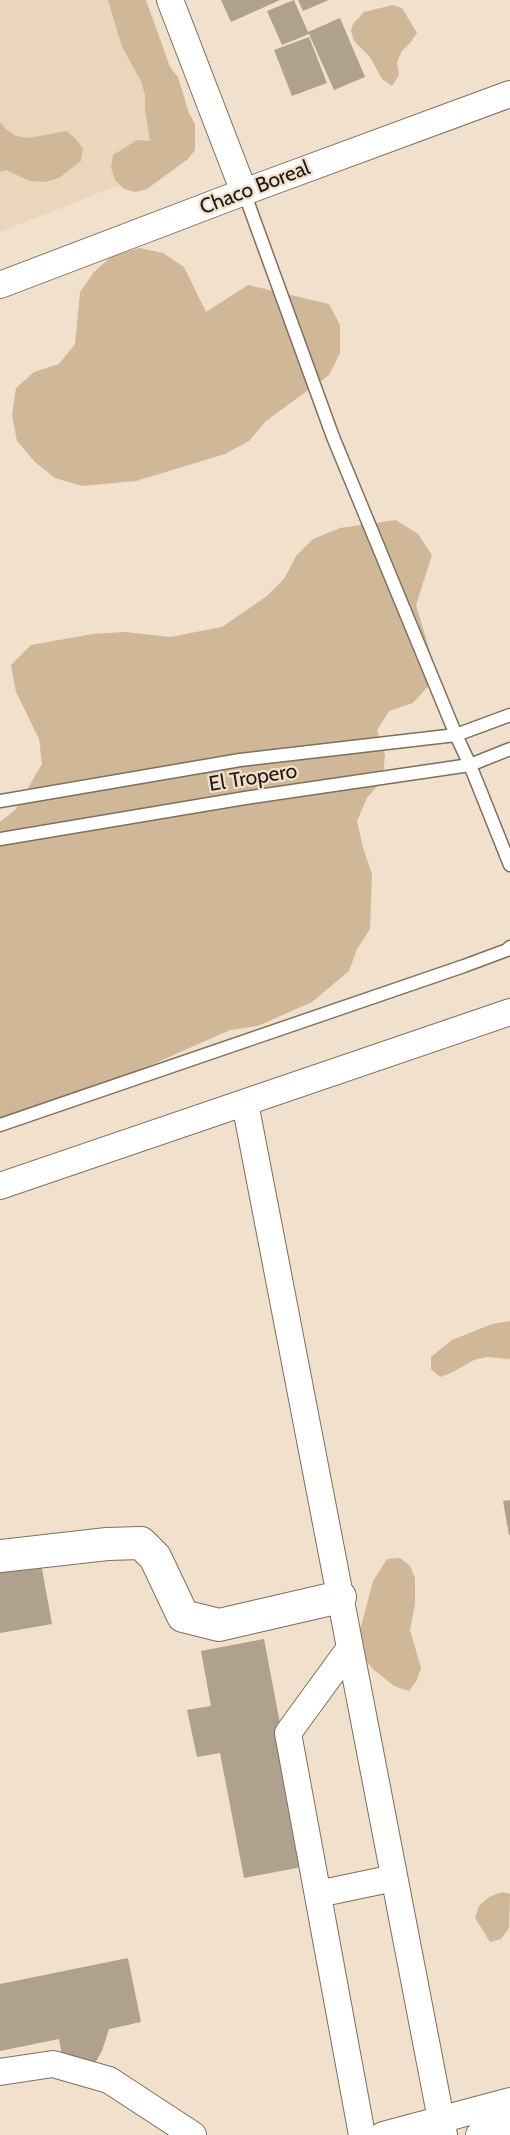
<!DOCTYPE html>
<html>
<head>
<meta charset="utf-8">
<style>
  body { margin:0 }
  canvas { display:block; background:#f0e0cc }
</style>
</head>
<body>
<canvas width="510" height="2135"></canvas>
<script>
const c = document.querySelector('canvas').getContext('2d');
c.lineJoin = 'round';
function paint(path, color) { c.fillStyle = color; c.fill(path, 'evenodd'); }
const toPath = rows => new Path2D(rows.map(r => 'M' + r).join(''));
function trace(path, color, width, dash) { c.strokeStyle = color; c.lineWidth = width; c.lineCap = dash ? 'butt' : 'round'; c.setLineDash(dash || []); c.stroke(path); }
function label(font, color, halo, rows, align = 'center') {
  c.font = font + ' Cabin,sans-serif'; c.lineWidth = 4.5; c.setLineDash([]); c.textBaseline = 'middle'; c.strokeStyle = halo; c.fillStyle = color; for (const [text, x, y, turn = 0] of rows) {
    c.save(); c.translate(x, y); c.rotate((+turn || 0) * Math.PI / 180); c.textAlign = isNaN(turn) ? turn : align; if (halo) c.strokeText(text, 0, 0); c.fillText(text, 0, 0); c.restore();
  }
}
paint(toPath([
  [0,0,113,0,177,162,0,232]
]), '#ead6bb');
paint(toPath([
  [108,0,146,0,170,67,178,77,189,113,195,124,195,150,188,159,147,189,135,192,124,189,115,180,111,168,113,155,137,140,150,141,145,110,145,95,141,81,122,47],
  [393,5,402,8,417,33,410,43,402,51,397,62,399,75,392,86,382,79,370,57,354,41,351,31,353,24,364,12],
  [0,122,6,129,16,136,29,138,66,131,75,138,83,148,81,161,59,178,45,182,30,181,6,170,0,172],
  [140,248,163,253,184,267,206,312,248,285,329,304,340,325,340,353,329,375,266,421,249,441,225,454,136,481,82,486,55,478,35,462,17,441,12,415,16,388,34,372,59,364,75,344,80,292,94,272,112,256],
  [396,520,418,534,432,555,416,605,431,655,431,683,413,703,389,711,377,730,385,755,383,779,367,798,357,821,363,848,372,874,370,929,357,949,349,971,312,1002,287,1013,258,1026,230,1030,13,1126,0,1123,0,822,15,810,42,764,39,739,16,692,11,665,31,645,93,634,125,632,170,637,222,627,267,596,284,579,296,556,313,539,340,528],
  [510,1321,510,1359,487,1357,474,1360,451,1373,440,1377,431,1369,431,1357,452,1340,492,1324],
  [400,1558,410,1566,415,1578,415,1604,410,1630,421,1668,417,1680,409,1691,394,1686,374,1670,357,1649,359,1634,373,1581,387,1559],
  [502,1892,510,1894,509,1928,501,1939,490,1942,475,1918,479,1906,489,1897]
]), '#d0b797');
paint(toPath([
  [221,0,280,0,231,22],
  [294,0,308,32,340,18,365,77,334,90,309,34,282,45,267,11],
  [298,0,329,0,303,11],
  [309,37,327,83,292,96,274,50],
  [510,1500,510,1535,509,1535,503,1501],
  [40,1558,52,1624,0,1633,0,1566],
  [264,1639,307,1866,244,1878,220,1753,197,1757,187,1710,211,1706,201,1651],
  [128,1958,141,2022,109,2029,102,2051,91,2070,63,2062,59,2039,0,2051,0,1984]
]), '#afa18e');
const service = toPath([
  [244,192,333,437,456,735,470,765,510,865],
  [0,801,240,760,456,735,510,715],
  [0,839,245,798,470,765,510,749],
  [0,1125,464,966,507,950,510,947]
]);
const minor = toPath([
  [170,0,244,192],
  [0,285,244,192,510,94],
  [245,1103,444,2135],
  [0,1186,510,1012],
  [350,1648,288,1733,362,2135],
  [318,1894,394,1878],
  [0,2072,53,2064,109,2080,193,2135],
  [383,2135,510,2101],
  [479,2135,510,2127]
]);
const tertiary = toPath([
  [0,1556,107,1544,141,1543,155,1557,183,1616,219,1625,340,1597]
]);
trace(service, '#7d705d', 15);
trace(minor, '#7d705d', 28);
trace(tertiary, '#7d705d', 34);
trace(service, '#fff', 12);
trace(minor, '#fff', 26);
trace(tertiary, '#fff', 32);
label('21px', '#1e1911', '#f0e0cc', [
  ["Chaco Boreal",255,188,-21],
  ["El Tropero",253,778,-9]
]);
</script>
</body>
</html>
